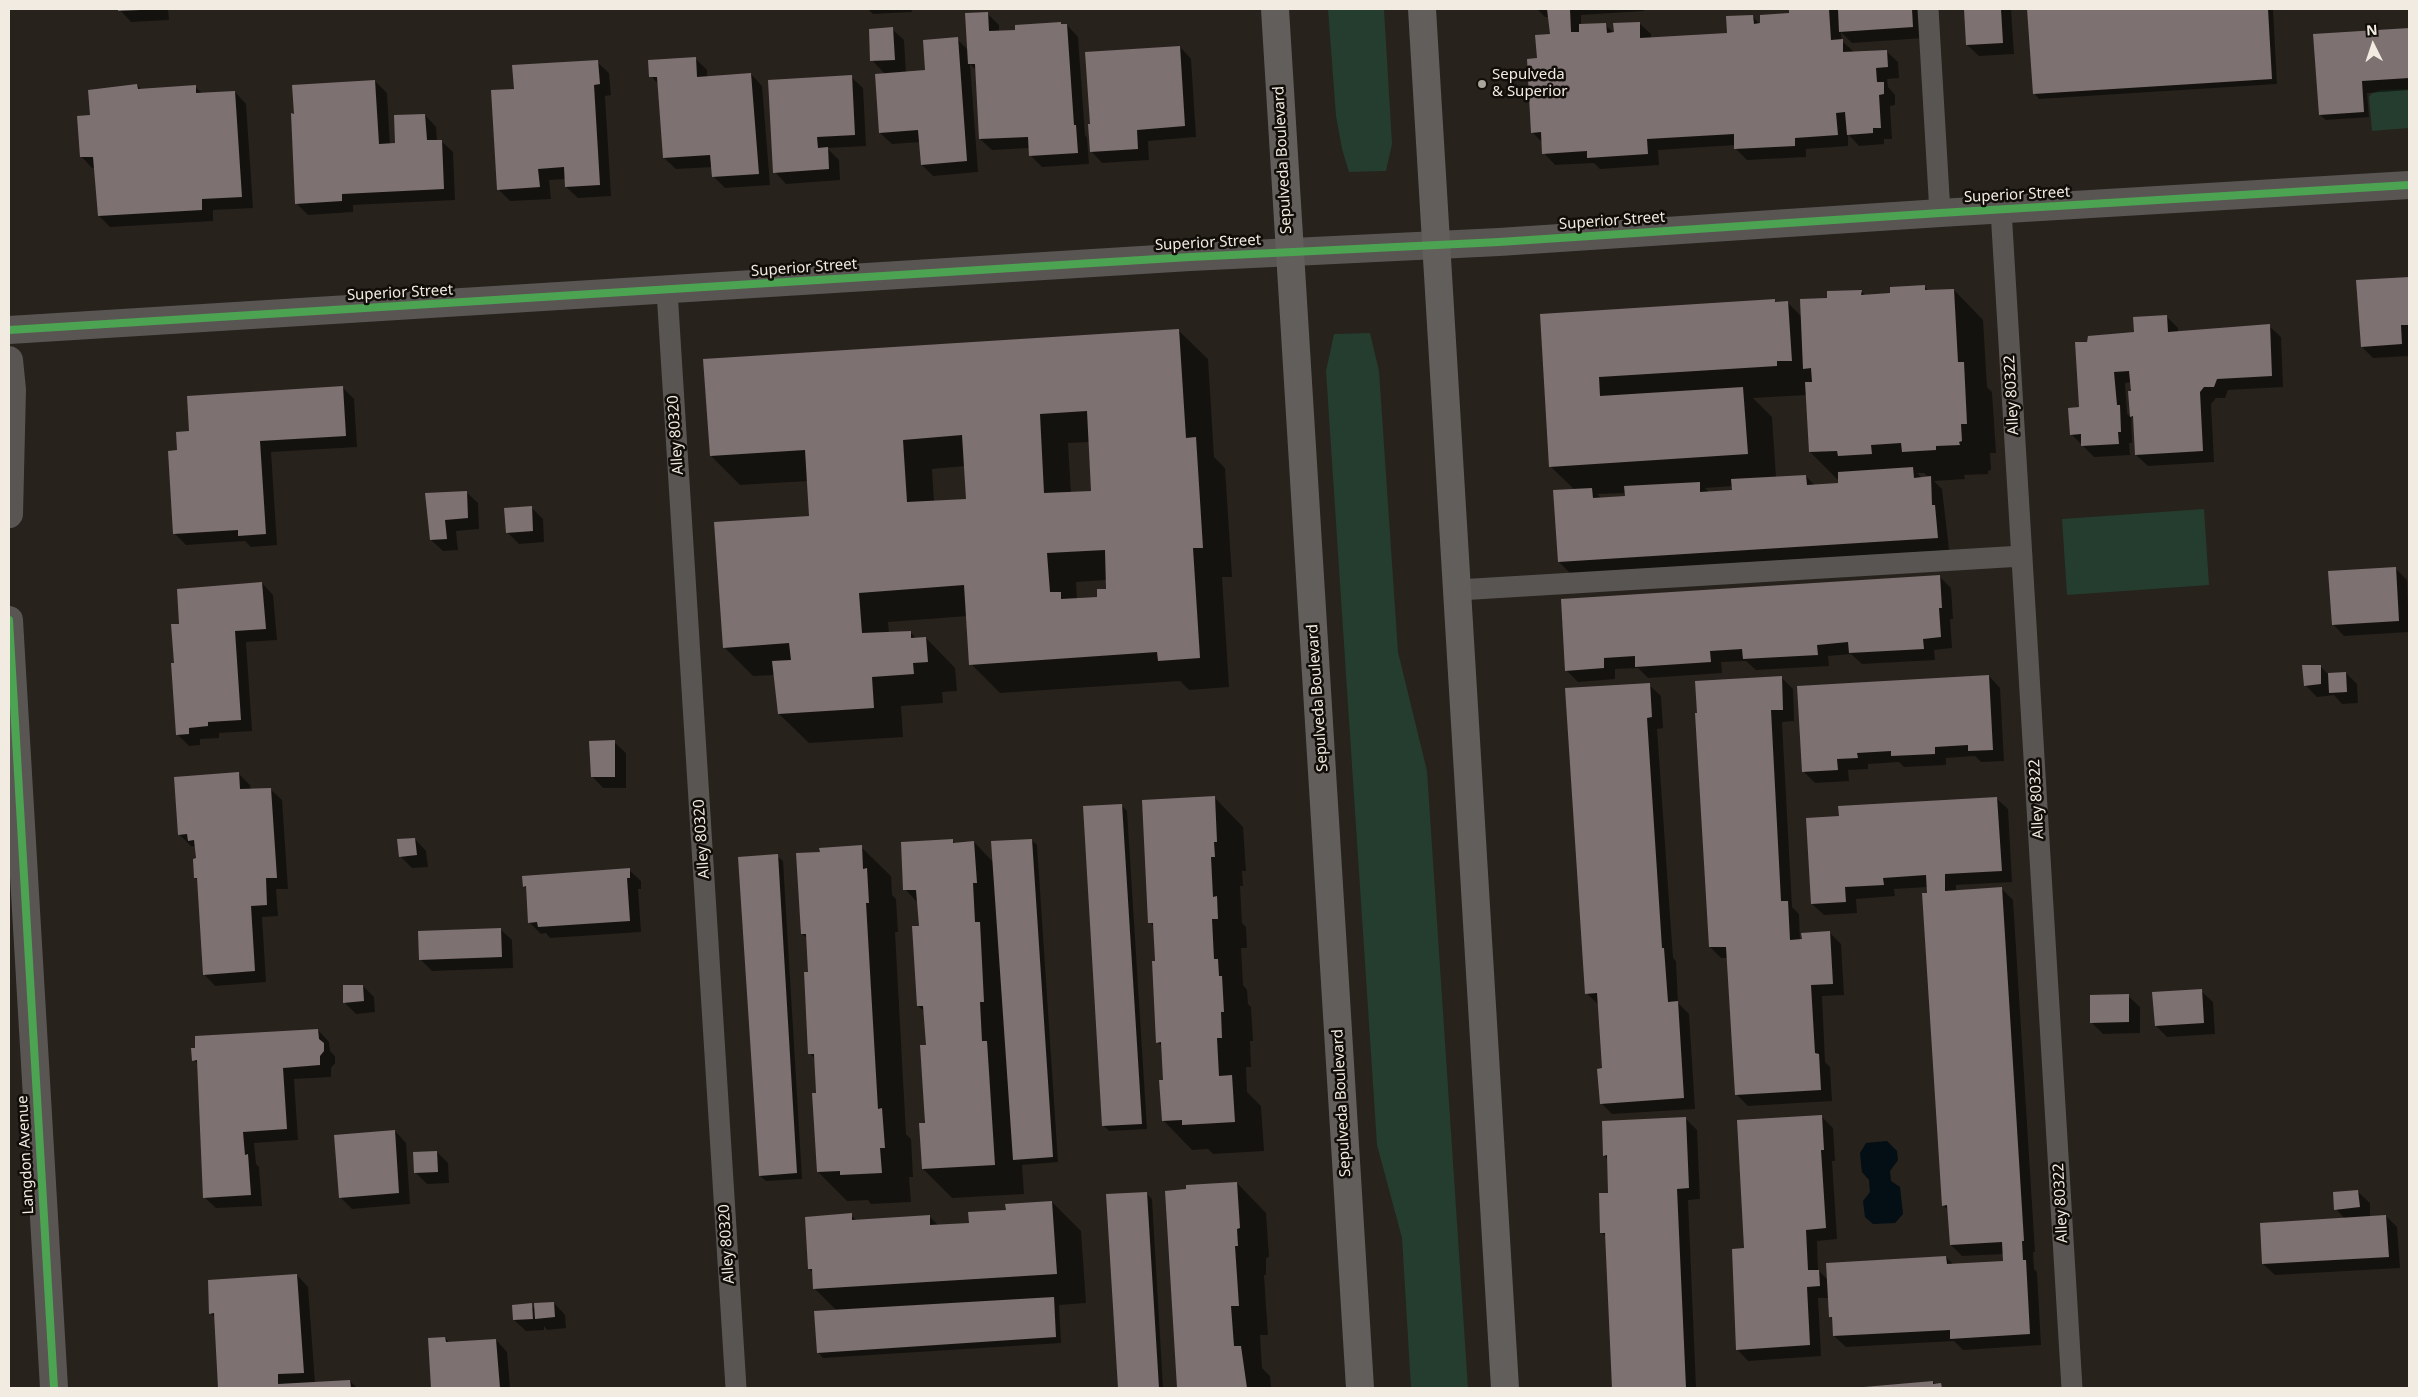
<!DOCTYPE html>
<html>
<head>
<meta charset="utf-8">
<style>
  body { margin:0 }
  #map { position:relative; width:2418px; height:1397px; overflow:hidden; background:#27221b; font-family:"Noto Sans",sans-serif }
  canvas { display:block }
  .frame { position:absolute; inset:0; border:10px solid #f1ebe2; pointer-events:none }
  .north { position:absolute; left:2348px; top:20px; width:50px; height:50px; -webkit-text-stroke:4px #110d08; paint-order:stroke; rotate:356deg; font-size:14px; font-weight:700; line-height:20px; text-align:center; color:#f1ebe2 }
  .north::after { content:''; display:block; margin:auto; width:18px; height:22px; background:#f1ebe2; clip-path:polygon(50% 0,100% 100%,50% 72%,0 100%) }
</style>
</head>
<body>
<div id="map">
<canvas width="2418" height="1397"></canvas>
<div class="frame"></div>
<div class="north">N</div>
</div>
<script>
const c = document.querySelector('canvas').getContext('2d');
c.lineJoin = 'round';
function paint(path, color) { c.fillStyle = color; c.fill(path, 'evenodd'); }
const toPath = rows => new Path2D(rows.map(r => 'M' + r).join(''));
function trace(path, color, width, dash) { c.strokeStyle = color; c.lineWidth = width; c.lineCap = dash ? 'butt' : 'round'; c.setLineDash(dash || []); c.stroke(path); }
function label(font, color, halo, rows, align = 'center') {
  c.font = font + ' "Noto Sans",sans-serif'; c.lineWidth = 5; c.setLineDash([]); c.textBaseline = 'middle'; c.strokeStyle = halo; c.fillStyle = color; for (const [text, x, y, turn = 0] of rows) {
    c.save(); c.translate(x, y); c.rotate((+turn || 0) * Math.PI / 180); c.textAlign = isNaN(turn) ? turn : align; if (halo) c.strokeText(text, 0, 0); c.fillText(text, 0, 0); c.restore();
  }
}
paint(toPath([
  [1328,9,1384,9,1392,144,1386,171,1349,172,1342,149,1336,116],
  [2409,89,2409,128,2372,131,2369,97,2371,94,2380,90],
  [1370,333,1379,371,1398,652,1427,771,1468,1388,1411,1388,1402,1238,1377,1145,1326,371,1334,334],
  [2204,509,2209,585,2067,595,2062,519]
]), '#243d2e');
paint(toPath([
  [1887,1141,1897,1151,1898,1160,1890,1171,1891,1181,1900,1187,1903,1214,1895,1223,1873,1224,1865,1217,1863,1201,1870,1192,1869,1180,1862,1172,1860,1153,1866,1143]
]), '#040e15');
paint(toPath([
  [119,9,168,9,169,20,131,22],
  [868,9,911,9,912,12,873,14],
  [1537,9,1643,9,1644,11,1581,15,1581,26,1605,25,1615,34,1639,23,1651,34,1651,39,1728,34,1752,16,1761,25,1790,15,1790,9,1922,9,1924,38,1852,43,1841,32,1842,41,1854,52,1886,51,1898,62,1899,78,1887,79,1888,87,1895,95,1895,105,1890,106,1892,139,1884,139,1884,144,1859,146,1848,134,1848,146,1806,149,1806,157,1747,160,1736,149,1736,145,1658,150,1659,165,1600,169,1594,163,1555,165,1544,153,1543,143,1532,132,1538,59,1551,35,1549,17,1545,17],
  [1965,9,2011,9,2014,54,1979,56,1967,45],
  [2029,9,2273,9,2277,84,2039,99,2034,93],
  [987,13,999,25,999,32,1067,25,1078,37,1085,135,1087,138,1089,164,1042,167,1031,156,1030,148,992,150,980,139,977,71,970,64,978,172,933,176,922,165,920,142,892,144,880,133,885,74,872,60,892,29,904,40,906,73,927,71,957,39,968,50],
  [2409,29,2409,90,2367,93,2369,117,2326,120,2320,115,2315,35],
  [1180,47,1191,59,1196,137,1148,141,1149,160,1102,163,1091,151],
  [695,58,707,70,707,78,751,74,762,86,770,185,725,188,713,176,713,167,676,169,664,158,658,84,651,76],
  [597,62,609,73,611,95,605,96,611,196,578,198,566,187,566,179,549,180,551,199,510,201,498,189],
  [851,77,863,88,866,146,827,148,839,160,840,180,786,184,775,172],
  [375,81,387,93,390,145,396,144,425,115,436,127,437,141,441,141,453,152,455,200,353,205,353,212,308,215,296,203,295,115],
  [137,85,142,90,195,87,203,94,235,92,246,104,253,208,213,210,213,221,110,227,99,216,95,168,92,168,81,156,91,116],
  [2409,278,2409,356,2373,358,2362,347,2357,282],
  [1924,286,1929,291,1954,290,1983,320,1987,387,1992,392,1996,453,1990,453,1991,470,1988,471,1988,474,1964,475,1965,479,1934,481,1942,489,1949,550,1570,573,1559,562,1575,490,1550,466,1541,315,1774,300,1777,303,1788,303,1802,317,1828,299,1861,291,1866,296,1892,295],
  [1807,395,1810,452,1839,481,1840,484,1815,486,1806,476,1776,478,1772,417,1753,398],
  [1917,473,1924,473,1929,478,1922,478],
  [1733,486,1733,491,1710,493,1705,488],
  [1626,493,1626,497,1601,498,1597,494],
  [2166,316,2178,328,2178,332,2269,326,2281,337,2283,387,2228,390,2225,398,2216,398,2211,404,2214,462,2148,466,2136,455,2134,419,2131,416,2132,443,2129,443,2130,455,2094,457,2071,434,2080,408,2089,343,2135,334],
  [2131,382,2132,392,2129,392,2131,417,2127,414,2125,383],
  [1178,330,1208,359,1214,457,1225,468,1232,577,1222,577,1229,687,1189,690,1180,681,1000,693,971,664,968,616,888,622,889,633,910,632,917,639,926,638,955,668,957,691,942,692,943,703,901,706,903,737,809,743,779,714,775,675,753,676,724,647,810,517,808,481,740,485,711,456],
  [1090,442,1092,492,1071,493,1068,443],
  [966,466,968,500,934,502,932,469],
  [1107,580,1108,590,1098,598,1077,600,1076,582],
  [343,388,354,399,357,447,271,452,277,545,251,547,245,541,186,545,174,533,178,451,190,432],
  [466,492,478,503,479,529,456,531,458,550,443,551,431,540,426,495],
  [532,508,543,519,544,542,519,544,507,532],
  [2395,568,2407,580,2409,632,2344,636,2333,624],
  [1940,577,1951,588,1953,619,1950,619,1952,648,1934,650,1935,660,1862,664,1851,654,1828,656,1829,666,1756,670,1746,661,1721,662,1722,673,1648,678,1638,668,1615,669,1615,679,1578,682,1566,670,1562,600],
  [262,583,273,595,277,640,246,642,252,731,219,733,219,738,200,739,200,745,189,746,177,734,181,625],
  [2320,666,2328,674,2346,673,2357,684,2358,703,2342,704,2334,695,2317,697,2305,685],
  [1989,676,2000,688,2004,761,1981,762,1975,756,1946,758,1946,765,1904,767,1899,762,1868,764,1868,769,1848,770,1849,781,1815,783,1803,771],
  [1781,677,1793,689,1794,721,1782,722,1792,907,1799,914,1800,941,1829,932,1841,944,1844,995,1822,996,1825,1062,1830,1067,1832,1101,1748,1106,1736,1094,1728,958,1721,958,1710,947,1696,714],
  [1649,685,1661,696,1663,728,1657,729,1673,958,1676,961,1678,1003,1689,1014,1695,1109,1612,1114,1601,1103,1603,1070,1599,1005,1586,993],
  [614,742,626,753,626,788,603,788,592,776],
  [239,774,250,785,251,790,270,789,282,800,288,889,276,889,278,916,262,917,266,982,215,986,204,974,198,880,195,878,196,847,191,846,179,834],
  [1214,797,1243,827,1246,871,1242,871,1243,886,1240,886,1242,923,1246,927,1247,948,1241,948,1243,985,1247,990,1248,1004,1251,1007,1253,1041,1250,1041,1251,1067,1246,1067,1247,1092,1261,1106,1264,1151,1213,1154,1208,1149,1192,1150,1163,1120,1163,1047,1157,1042,1154,927,1150,922],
  [1996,798,2008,809,2012,882,1956,885,1956,892,2002,889,2013,900,2035,1252,2033,1252,2034,1269,2037,1272,2041,1345,1963,1350,1954,1341,1846,1347,1834,1336,1829,1298,1818,1298,1821,1356,1748,1361,1737,1349,1745,1249,1821,1116,1833,1128,1835,1161,1832,1161,1837,1239,1817,1241,1818,1270,1828,1280,1946,1257,1954,1265,2004,1262,2004,1254,1962,1256,1951,1245,1948,1210,1943,1205,1928,887,1894,889,1895,896,1856,899,1857,913,1824,915,1812,904,1840,817],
  [1121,805,1127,811,1147,1129,1109,1131,1103,1125],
  [415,839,426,851,428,867,412,868,400,856],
  [952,840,955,844,974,842,994,863,1031,840,1037,845,1058,1162,1022,1165,1024,1194,952,1198,923,1169,927,1046,925,1012,918,1006,920,927,918,903,905,889],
  [861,847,891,876,892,895,896,899,898,932,895,932,906,1134,911,1139,913,1177,909,1177,911,1202,871,1204,868,1200,847,1201,818,1172,815,1059,810,1053,808,939,802,934,821,853],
  [777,856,783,861,802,1179,766,1181,760,1176],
  [629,870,641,881,641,889,638,889,641,932,550,938,546,933,541,934,529,922,527,889,524,886],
  [500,929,512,940,513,968,432,971,421,960],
  [363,986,374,997,375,1012,356,1014,344,1002],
  [2201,991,2213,1002,2215,1034,2167,1037,2156,1026],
  [2128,996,2140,1007,2140,1033,2103,1034,2091,1022],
  [318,1030,329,1042,330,1051,335,1056,335,1063,331,1068,331,1077,294,1079,298,1140,254,1143,256,1164,259,1167,262,1206,216,1208,204,1197,198,1064,194,1060],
  [1685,1118,1697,1130,1700,1199,1688,1200,1696,1388,1613,1388,1606,1237,1602,1233,1610,1194,1608,1160,1604,1155],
  [395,1131,406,1143,410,1204,352,1209,341,1198],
  [437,1152,448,1163,449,1183,427,1184,416,1173],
  [1237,1183,1266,1213,1269,1257,1266,1258,1266,1275,1264,1275,1268,1335,1260,1335,1262,1368,1270,1376,1271,1388,1178,1388,1166,1192],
  [2358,1192,2370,1203,2370,1217,2386,1216,2397,1227,2400,1268,2275,1275,2263,1264,2345,1219,2336,1209],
  [1146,1193,1152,1199,1163,1388,1119,1388,1107,1195],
  [1052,1202,1081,1231,1086,1303,1059,1305,1061,1343,823,1358,818,1352,837,1311,814,1288,813,1273,809,1268,851,1215,857,1221,929,1216,939,1226,970,1224,1007,1211],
  [297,1275,308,1287,315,1383,350,1381,357,1388,220,1388,215,1318,211,1313],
  [554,1303,565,1315,566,1328,547,1330,544,1326,544,1330,526,1331,514,1320,531,1305,535,1309],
  [445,1338,450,1343,496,1340,507,1352,510,1388,432,1388,429,1339],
  [1933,1382,1944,1388,1849,1388]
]), '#0007');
paint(toPath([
  [118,9,141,9,141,10,118,11],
  [1547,9,1570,9,1571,32,1579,32,1579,24,1606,23,1607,33,1614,32,1613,23,1640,22,1640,38,1727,33,1726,16,1753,15,1754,24,1760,23,1760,15,1789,13,1789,9,1829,9,1831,40,1843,39,1843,52,1887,50,1888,67,1876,68,1877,82,1884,82,1884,94,1879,95,1881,128,1873,128,1873,133,1847,135,1845,112,1836,113,1838,135,1795,138,1795,146,1734,149,1734,134,1647,139,1648,154,1587,158,1587,151,1542,154,1541,132,1531,133,1527,59,1537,58,1535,35,1550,34],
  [1838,9,1912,9,1913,27,1839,32],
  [1964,9,2001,9,2003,43,1966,45],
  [2027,9,2268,9,2272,79,2033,94],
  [988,12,989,31,1015,30,1015,25,1061,22,1061,24,1067,24,1074,125,1076,125,1078,153,1029,156,1028,137,979,139,975,64,968,64,965,13],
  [893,27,895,60,870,61,869,29],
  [2409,28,2409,78,2362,81,2364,112,2319,115,2313,34],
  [958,37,967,161,921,165,918,130,879,133,875,74,925,70,923,40],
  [1180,46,1185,126,1137,130,1138,149,1090,152,1088,124,1090,124,1085,52],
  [696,57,697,77,751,73,759,174,712,177,710,155,663,158,657,77,649,77,648,60],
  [598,60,600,84,594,85,600,185,565,187,564,167,538,169,540,187,497,190,491,90,514,89,512,65],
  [852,75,855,135,817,137,818,148,828,147,829,169,773,173,768,80],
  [375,80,379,144,395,143,394,115,425,114,427,140,442,140,444,189,342,194,342,201,295,204,291,113,294,114,292,85],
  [137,84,138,89,196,85,196,93,235,91,242,197,202,199,202,210,98,216,93,157,80,157,77,116,90,115,88,90],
  [2409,277,2409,325,2401,325,2402,344,2361,347,2356,280],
  [1925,285,1925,290,1954,289,1958,362,1964,362,1967,424,1961,424,1962,441,1959,442,1960,445,1936,446,1936,450,1902,452,1901,443,1871,445,1872,454,1838,456,1837,451,1809,452,1805,382,1812,382,1811,368,1803,369,1800,299,1827,298,1827,291,1862,290,1861,295,1890,293,1890,287],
  [1775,299,1775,302,1788,301,1792,361,1777,361,1777,366,1599,377,1600,396,1743,387,1748,454,1549,467,1540,314],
  [2167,315,2168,332,2270,324,2272,376,2217,379,2214,387,2204,387,2200,392,2203,451,2135,455,2133,416,2130,417,2128,391,2131,391,2129,371,2114,372,2117,405,2120,405,2121,432,2118,432,2119,444,2081,446,2081,434,2070,435,2068,408,2079,407,2075,342,2087,342,2088,336,2134,332,2133,317],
  [1179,329,1186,438,1196,437,1203,548,1193,548,1200,658,1158,661,1157,652,969,665,964,585,859,593,862,633,911,631,911,638,926,637,928,662,913,663,914,674,872,677,874,708,778,714,772,661,791,660,789,643,723,648,714,522,809,516,805,450,710,456,703,359],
  [1087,411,1091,491,1044,493,1040,414],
  [962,435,966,499,907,502,903,440],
  [1105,550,1106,589,1097,589,1097,597,1061,599,1061,592,1050,592,1047,553],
  [343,386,346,436,260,441,266,534,238,536,238,530,173,534,168,451,177,450,176,432,189,431,187,396],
  [1913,467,1914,478,1931,476,1932,505,1935,505,1938,538,1558,562,1553,490,1592,488,1593,498,1625,496,1624,486,1700,482,1700,492,1732,490,1731,479,1806,475,1807,485,1838,483,1838,472],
  [467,491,468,518,445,520,447,539,430,540,425,493],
  [532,506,533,531,506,533,504,508],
  [2396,567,2399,621,2332,625,2328,571],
  [1940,575,1942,608,1939,608,1941,637,1923,639,1924,649,1849,653,1848,642,1817,645,1818,655,1743,659,1742,649,1710,651,1711,662,1635,667,1635,656,1604,658,1604,668,1565,671,1561,599],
  [262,582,266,629,235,631,241,720,208,722,208,726,189,728,189,734,176,735,171,663,174,663,171,624,179,624,177,589],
  [2302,665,2321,665,2321,684,2304,686],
  [2346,672,2347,692,2329,693,2328,673],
  [1989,675,1993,750,1968,751,1968,745,1935,747,1935,754,1891,756,1891,751,1857,753,1858,758,1837,759,1838,770,1802,772,1797,686],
  [1782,676,1783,710,1771,710,1781,901,1788,901,1790,940,1802,939,1801,933,1830,931,1833,984,1811,985,1815,1053,1819,1054,1821,1090,1735,1095,1726,947,1709,947,1695,713,1697,713,1695,681],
  [1650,683,1652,717,1647,718,1662,948,1664,948,1668,1002,1678,1001,1684,1098,1600,1104,1597,1069,1602,1068,1597,993,1585,994,1565,688],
  [615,740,615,777,591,777,589,741],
  [239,772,240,789,271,788,277,878,266,878,267,905,251,906,255,971,203,975,197,878,194,878,193,859,196,858,194,840,188,841,187,834,178,835,174,777],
  [1215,796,1217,842,1214,842,1215,857,1211,857,1213,897,1217,896,1218,919,1212,919,1214,959,1218,959,1219,976,1222,976,1224,1012,1221,1012,1222,1038,1217,1038,1219,1076,1232,1075,1235,1122,1182,1125,1182,1120,1162,1121,1159,1080,1163,1080,1161,1042,1156,1043,1152,961,1155,961,1153,923,1148,923,1142,800],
  [1997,797,2002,871,1945,874,1945,891,2002,887,2024,1241,2022,1241,2023,1260,2026,1260,2030,1334,1950,1339,1950,1330,1833,1336,1832,1317,1829,1317,1826,1263,1946,1256,1947,1264,2003,1261,2002,1242,1950,1245,1947,1205,1942,1206,1922,893,1927,893,1926,875,1883,878,1884,885,1845,887,1846,902,1811,904,1806,818,1839,816,1838,806],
  [1122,804,1142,1124,1102,1126,1083,806],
  [415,838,417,855,399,857,397,839],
  [953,839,953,843,974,841,977,883,973,883,975,922,980,922,984,1002,980,1002,982,1041,987,1041,995,1165,922,1169,919,1123,925,1123,920,1045,926,1045,923,1006,917,1006,912,926,919,926,916,890,903,890,901,842],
  [1032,839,1053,1157,1013,1160,991,841],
  [862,845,863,869,867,868,869,903,866,903,878,1109,882,1108,885,1148,880,1148,882,1173,840,1175,840,1171,817,1172,812,1093,816,1093,814,1054,808,1054,804,972,808,972,806,934,801,934,796,853,820,852,819,848],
  [778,854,797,1173,759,1176,738,857],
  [630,868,630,878,627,878,630,921,538,927,537,922,528,923,526,886,523,887,522,876],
  [501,928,502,957,419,960,418,931],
  [343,985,363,985,364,1001,343,1003],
  [2202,989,2204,1023,2155,1026,2152,992],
  [2129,994,2129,1022,2090,1023,2090,995],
  [318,1029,319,1039,324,1043,324,1051,320,1056,320,1065,283,1068,287,1129,243,1132,245,1155,248,1154,251,1195,203,1198,197,1060,192,1061,191,1048,195,1048,195,1036],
  [1822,1115,1824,1150,1821,1150,1826,1228,1806,1230,1808,1270,1819,1270,1820,1286,1807,1287,1810,1345,1736,1350,1732,1249,1744,1248,1737,1120],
  [1686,1117,1689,1188,1677,1189,1686,1388,1612,1388,1605,1233,1600,1233,1599,1193,1608,1193,1607,1155,1603,1156,1602,1121],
  [395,1130,399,1193,339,1198,334,1135],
  [437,1151,438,1172,414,1173,413,1152],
  [1237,1182,1240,1228,1237,1229,1238,1246,1235,1246,1239,1306,1231,1306,1234,1346,1241,1346,1247,1388,1177,1388,1165,1191,1186,1189,1186,1185],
  [2358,1190,2360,1207,2334,1210,2333,1192],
  [1147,1192,1159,1388,1118,1388,1106,1194],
  [1052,1201,1057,1274,813,1289,812,1269,808,1269,805,1217,852,1213,852,1220,930,1215,930,1225,969,1223,968,1212,1006,1210,1005,1204],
  [2386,1215,2389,1257,2262,1264,2260,1223],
  [297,1274,304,1373,278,1374,278,1384,350,1380,351,1388,218,1388,214,1313,209,1314,208,1280],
  [1054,1297,1056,1337,817,1353,814,1311],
  [554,1302,555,1317,535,1319,534,1303],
  [532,1303,533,1319,513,1320,512,1305],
  [445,1337,446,1342,496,1339,500,1388,431,1388,428,1338],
  [1933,1381,1933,1384,1941,1383,1942,1388,1852,1388]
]), '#7e7172');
trace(toPath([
  [1928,9,1940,213],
  [2001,210,2072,1388],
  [667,291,736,1388],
  [1458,590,2022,556]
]), '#595553', 21);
trace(toPath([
  [9,330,1190,257,1499,242,1940,213,2409,185],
  [9,360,12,390,9,514],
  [9,620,54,1388]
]), '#595553', 28);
trace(toPath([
  [1275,9,1360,1388],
  [1422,9,1505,1388]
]), '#625e5c', 28);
trace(toPath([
  [9,330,1190,257,1499,242,1940,213,2409,185],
  [9,620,54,1388]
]), '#4ca352', 8);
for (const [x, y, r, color] of [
  [1482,84,5,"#aaa59c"]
]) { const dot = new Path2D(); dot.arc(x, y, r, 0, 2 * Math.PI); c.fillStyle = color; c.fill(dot); trace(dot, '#110d08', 2); }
label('15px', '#f1ebe2', '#110d08', [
  ["Sepulveda",1492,75],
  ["& Superior",1492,92]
], 'left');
label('15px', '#f1ebe2', '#110d08', [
  ["Sepulveda Boulevard",1283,160,-93],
  ["Superior Street",2017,195,-3],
  ["Superior Street",1612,221,-4],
  ["Superior Street",1208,243,-3],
  ["Superior Street",804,268,-4],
  ["Superior Street",400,293,-3],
  ["Alley 80322",2012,395,-93],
  ["Alley 80320",676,435,-94],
  ["Sepulveda Boulevard",1318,698,-94],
  ["Alley 80322",2037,799,-93],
  ["Alley 80320",702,839,-94],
  ["Sepulveda Boulevard",1342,1103,-93],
  ["Langdon Avenue",26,1155,-93],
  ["Alley 80322",2061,1203,-93],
  ["Alley 80320",727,1244,-94]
]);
</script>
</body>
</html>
